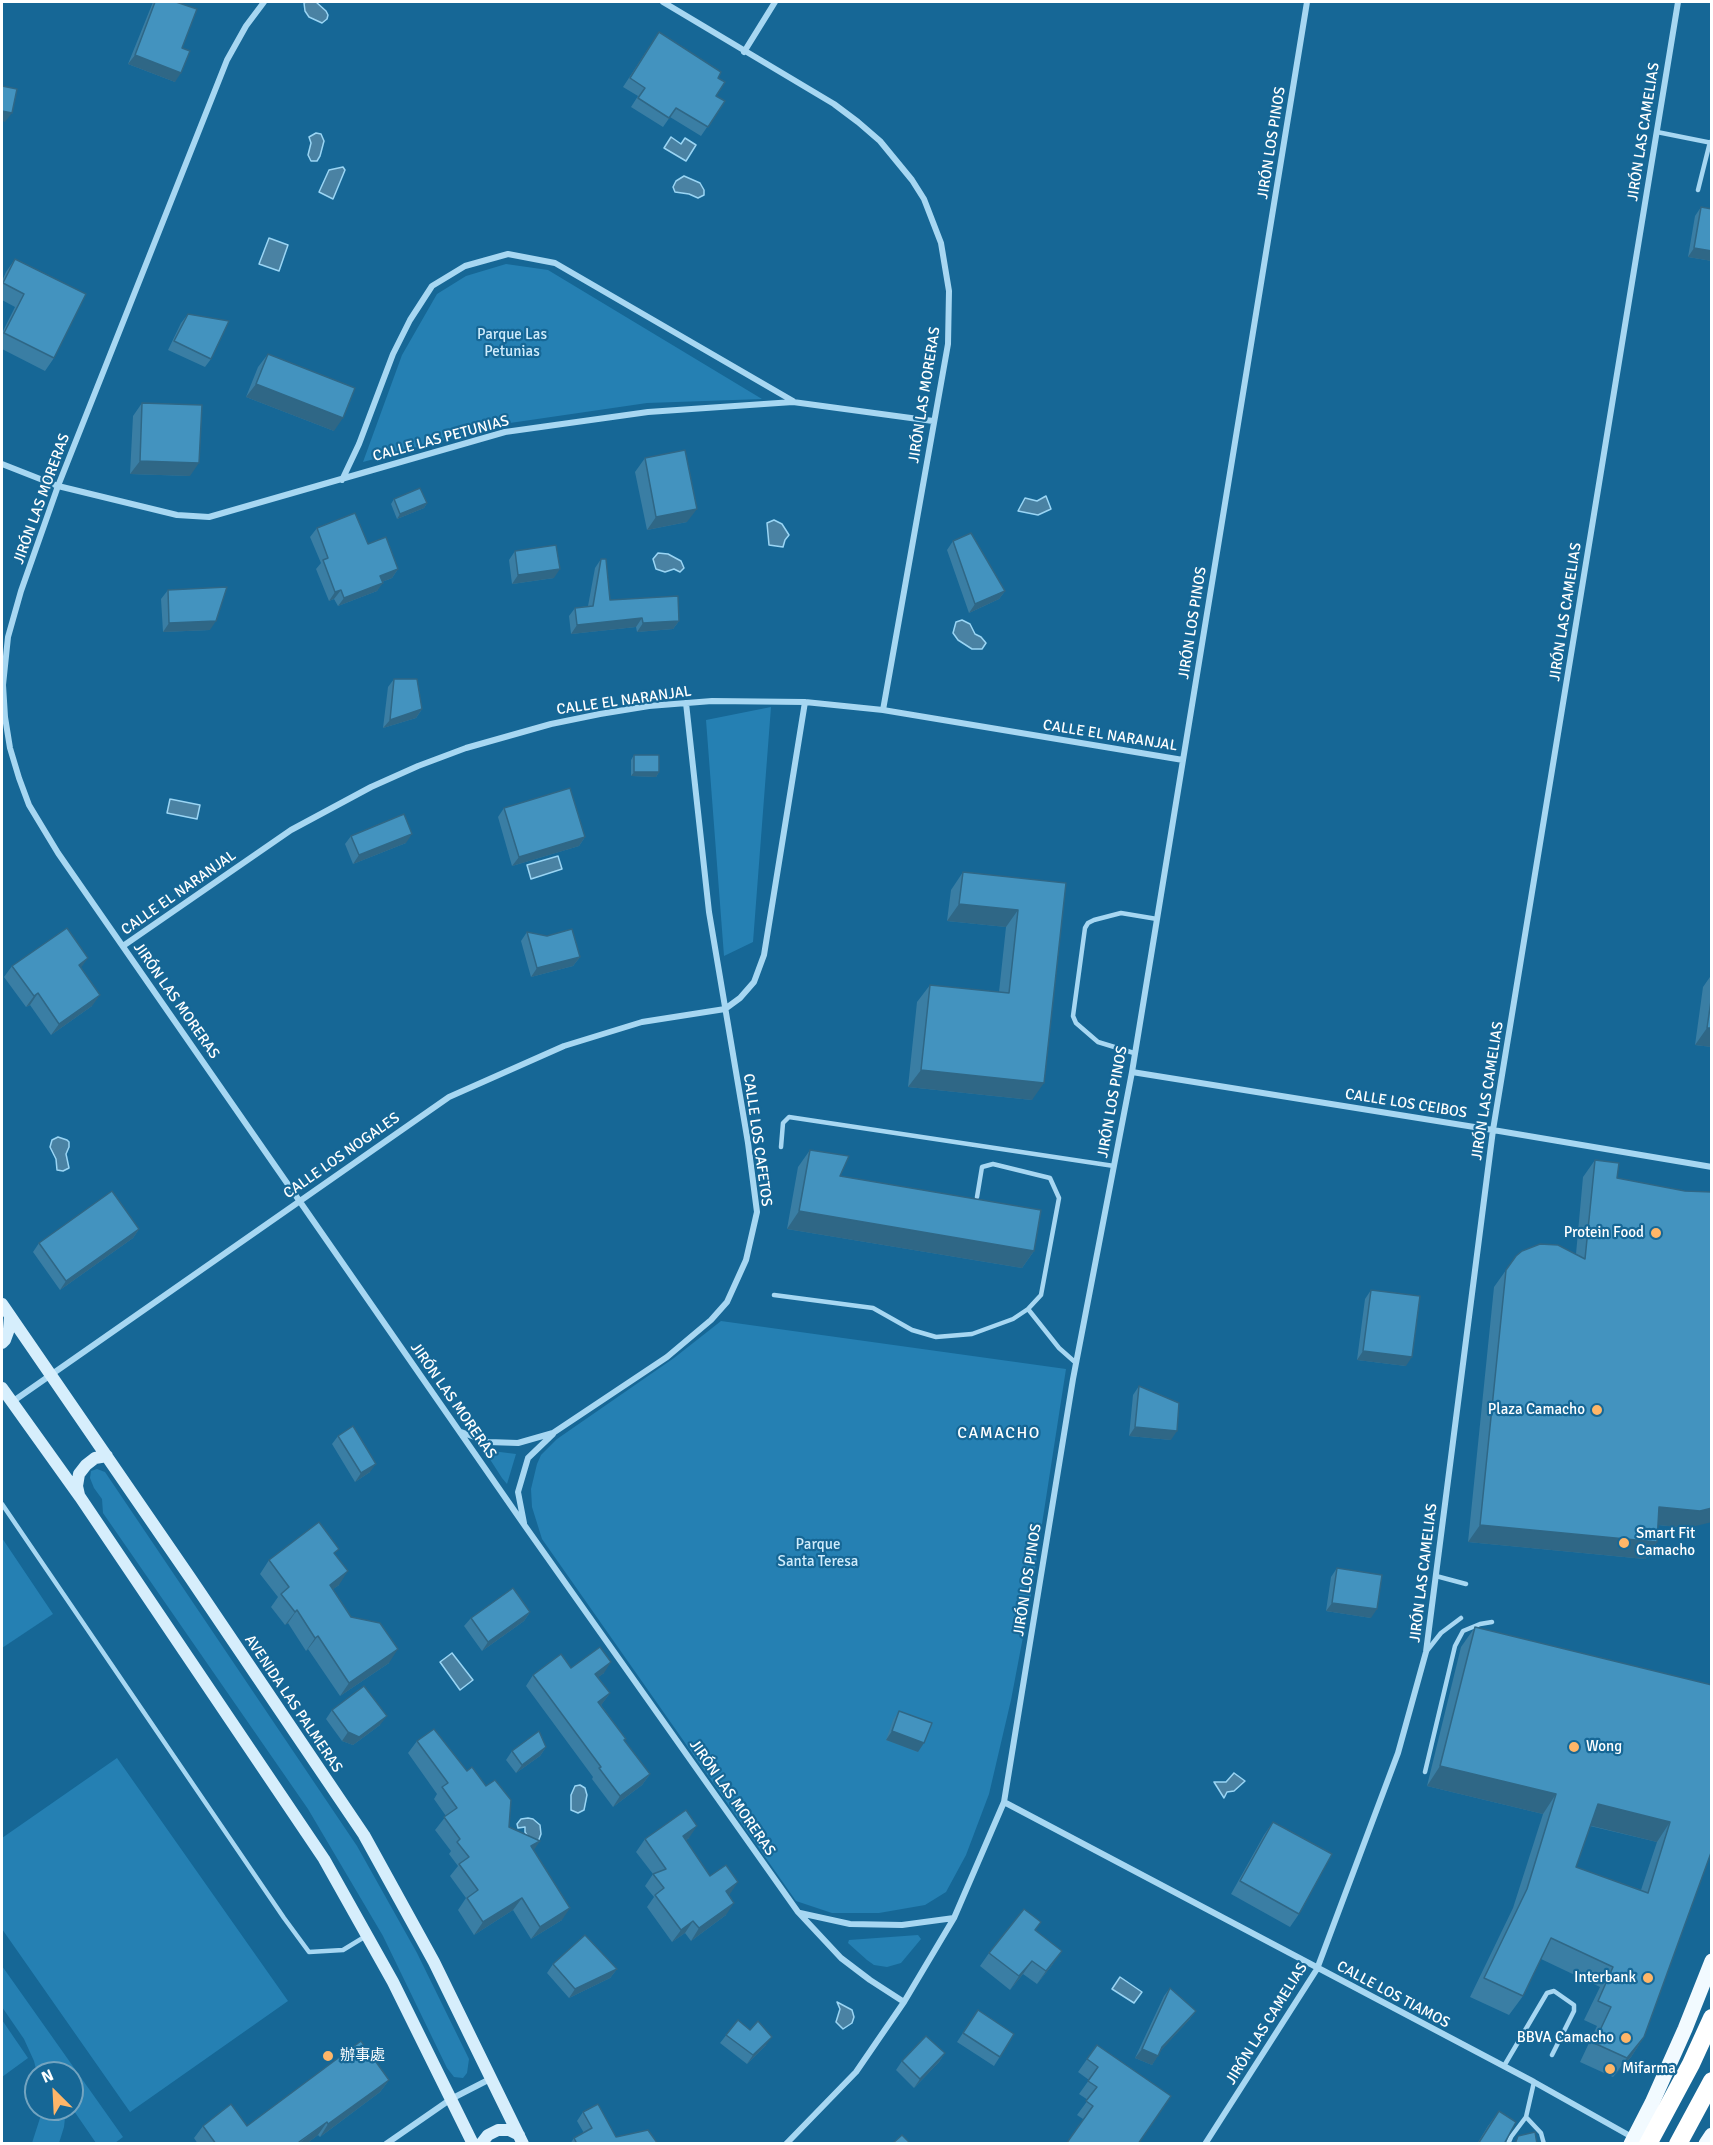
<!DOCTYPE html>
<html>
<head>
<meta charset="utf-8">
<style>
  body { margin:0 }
  #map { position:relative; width:1713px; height:2145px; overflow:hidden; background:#166796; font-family:Signika,sans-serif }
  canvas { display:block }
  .frame { position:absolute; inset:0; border:3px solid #fff; pointer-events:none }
  .north { position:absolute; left:24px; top:2061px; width:60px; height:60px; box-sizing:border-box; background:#166796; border:2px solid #73a4c0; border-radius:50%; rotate:336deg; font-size:16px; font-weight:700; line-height:24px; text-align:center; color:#fff }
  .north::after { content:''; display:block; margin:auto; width:21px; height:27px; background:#ffb668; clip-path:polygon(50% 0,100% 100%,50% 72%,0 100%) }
</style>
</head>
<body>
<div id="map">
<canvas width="1713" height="2145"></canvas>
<div class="frame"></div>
<div class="north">N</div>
</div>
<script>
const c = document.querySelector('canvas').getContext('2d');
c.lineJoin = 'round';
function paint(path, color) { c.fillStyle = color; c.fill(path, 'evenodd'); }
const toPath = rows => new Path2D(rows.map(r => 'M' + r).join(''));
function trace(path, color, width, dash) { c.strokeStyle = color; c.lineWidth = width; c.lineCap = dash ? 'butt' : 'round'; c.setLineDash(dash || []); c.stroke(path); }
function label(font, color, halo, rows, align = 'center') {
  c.font = font + ' Signika,"Noto Sans SC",sans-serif'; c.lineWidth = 4.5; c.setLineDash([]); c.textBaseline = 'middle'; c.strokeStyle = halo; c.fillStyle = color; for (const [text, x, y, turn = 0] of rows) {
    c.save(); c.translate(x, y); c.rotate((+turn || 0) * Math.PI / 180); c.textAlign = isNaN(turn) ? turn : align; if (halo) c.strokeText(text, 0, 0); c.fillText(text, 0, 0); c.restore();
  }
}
paint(toPath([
  [506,264,548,270,762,399,647,403,503,424,363,462,402,355,437,294,466,276],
  [771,707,753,942,724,956,706,720],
  [721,1321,1066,1369,1031,1595,1011,1700,989,1794,966,1855,946,1892,925,1905,879,1913,832,1913,796,1901,542,1539,532,1507,531,1489,537,1464,541,1455,557,1439,674,1358],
  [484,1450,516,1454,507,1484,502,1478],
  [97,1469,105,1472,357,1846,417,1953,469,2059,467,2073,463,2078,454,2077,447,2068,383,1936,308,1809,103,1513,102,1499,94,1488,90,1478,91,1471],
  [2,1538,53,1614,2,1648],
  [117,1758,288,2001,130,2112,2,1929,2,1838],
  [918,1935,921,1939,901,1963,887,1967,874,1965,867,1960,848,1943,849,1940],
  [2,1966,123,2137,115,2143,96,2143,72,2108,72,2073,37,2073,34,2061,24,2039,2,2007],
  [2,2020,28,2058,2,2077],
  [41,2109,66,2109,64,2127,59,2143,32,2143,41,2115]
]), '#2580b3');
const water = toPath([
  [306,2,316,2,326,11,328,15,327,19,322,23,309,17,305,11,304,3,306,2],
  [316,133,321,134,324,141,320,156,317,161,311,161,308,155,311,143,309,137,316,133],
  [671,137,681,144,685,138,696,145,686,161,664,148,671,137],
  [343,167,345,170,333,199,319,192,329,170,343,167],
  [684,176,700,183,704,190,704,195,698,198,689,194,675,192,673,187,676,181,684,176],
  [269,238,288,245,279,271,259,264,269,238],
  [1046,496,1051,509,1038,515,1018,511,1025,498,1037,501,1046,496],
  [774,520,782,524,789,535,785,540,783,547,769,545,767,523,774,520],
  [658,553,668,554,681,561,684,568,680,572,674,569,665,572,656,569,653,559,658,553],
  [962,620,970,624,975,634,981,637,986,643,982,649,972,649,958,640,953,633,956,622,962,620],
  [170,799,200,805,197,819,167,813,170,799],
  [558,856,562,869,531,879,527,865,558,856],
  [58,1137,67,1140,69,1142,69,1147,66,1154,69,1168,63,1171,57,1170,56,1159,50,1147,52,1140,58,1137],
  [452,1653,473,1680,460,1690,440,1662,452,1653],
  [1234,1773,1245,1781,1234,1791,1227,1792,1224,1798,1214,1782,1226,1782,1234,1773],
  [580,1785,585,1788,587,1795,584,1810,578,1813,571,1810,571,1795,575,1786,580,1785],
  [528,1818,533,1819,540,1825,541,1834,538,1842,531,1842,525,1832,525,1827,518,1828,517,1824,521,1819,528,1818],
  [1120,1977,1142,1992,1134,2003,1112,1989,1120,1977],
  [837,2002,852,2010,854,2017,852,2023,843,2029,836,2022,840,2009,837,2002]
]);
paint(water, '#4a82a3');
trace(water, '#9ad5f4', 1.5);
trace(toPath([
  [1657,132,1712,143],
  [1698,190,1710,142],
  [1134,1053,1098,1042,1076,1023,1073,1016,1085,928,1088,923,1094,920,1121,913,1157,919],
  [781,1147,783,1123,789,1117,1114,1166],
  [774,1295,873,1308,912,1330,936,1337,972,1334,1013,1319,1028,1309,1041,1295,1059,1198,1050,1178,993,1164,982,1167,977,1197],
  [1028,1309,1059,1348,1076,1363],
  [2,1504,284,1918,309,1952,343,1950,366,1936],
  [1436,1576,1466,1584],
  [1426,1652,1441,1633,1461,1618],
  [1425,1772,1455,1646,1463,1631,1480,1624,1492,1622],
  [1504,2066,1547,1993,1554,1991,1574,2005,1574,2011,1552,2055],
  [1526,2117,1541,2133,1544,2144],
  [1508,2144,1511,2137,1526,2117,1534,2082]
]), '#a7d7f2', 4.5);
trace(toPath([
  [264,2,246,26,227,60,58,486,21,591,8,637,3,685,5,717,10,748,19,778,29,805,58,853,525,1526,798,1912,841,1958,870,1980,904,2002],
  [663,2,834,104,858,122,880,141,912,180,924,199,941,243,949,291,948,344,883,710],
  [744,52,775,2],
  [2,464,58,486,177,515,209,517,505,432,648,412,793,402,933,421],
  [342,480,359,444,393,354,410,320,432,286,465,266,508,254,555,263,793,401],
  [123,946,291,830,371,787,418,766,466,748,551,724,600,714,649,706,712,701,805,702,883,710,1183,760],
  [1132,1072,1493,1130,1712,1167],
  [12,1402,449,1097,564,1046,642,1022,725,1009,740,998,754,982,764,955,805,702],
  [461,1432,488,1442,518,1443,553,1433,667,1357,711,1320,727,1302,746,1260,757,1212,748,1143,709,912,686,703],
  [524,1523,518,1492,528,1458,553,1434],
  [1004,1802,1534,2082,1632,2137],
  [800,1913,850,1924,902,1925,954,1918],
  [386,2144,451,2099,492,2078],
  [786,2144,856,2072,904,2002,954,1918,1004,1802,1073,1379,1132,1072,1307,2],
  [1205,2144,1317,1969,1398,1753,1426,1652,1493,1130,1678,2]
]), '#a7d7f2', 6);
trace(toPath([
  [2,1304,191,1579,364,1835,434,1962,523,2144],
  [2,1343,5,1340,9,1329,10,1317],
  [2,1388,80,1497,324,1859,393,1982,473,2144],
  [79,1495,77,1486,79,1474,86,1465,95,1458,107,1456],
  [481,2144,488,2135,498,2130,509,2130,519,2135]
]), '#d6eefc', 12);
trace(toPath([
  [1631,2144,1652,2103,1685,2029,1712,1961],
  [1706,2144,1712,2135]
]), '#f2faff', 15);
trace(toPath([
  [1648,2144,1691,2064,1712,2018],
  [1678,2144,1712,2081]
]), '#fff', 18);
paint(toPath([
  [153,2,176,2,182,48,175,82,128,64],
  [653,41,716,96,725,101,701,136,670,117,663,127,631,107,638,96,623,87],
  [1701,207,1712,261,1688,257,1695,216],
  [15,259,54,358,45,371,2,349,2,333,15,307,2,300,2,281,6,272],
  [188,314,211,359,205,367,168,350,181,323],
  [268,354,334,431,246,397,258,367],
  [142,403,190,476,130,474,133,416],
  [645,458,687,522,647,530,635,472],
  [394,499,427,503,424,508,397,519,391,504],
  [317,528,368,544,398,569,392,578,382,582,377,591,338,606,334,599,329,601,316,569,321,563,310,537],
  [953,541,1005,591,999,599,969,613,947,550],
  [515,551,554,578,512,584,509,560],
  [601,559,610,600,679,621,673,629,637,632,636,627,571,634,569,616,575,608,588,606,595,568],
  [168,590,210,630,163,632,161,599],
  [394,679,422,709,416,718,383,728,388,687],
  [634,755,659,772,656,777,631,776,631,760],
  [504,808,585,837,579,846,512,866,498,817],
  [351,836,406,843,353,864,345,844],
  [963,872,1066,883,1032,1100,908,1087,917,1002,930,985,999,992,1006,927,947,921,951,890],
  [527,932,580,957,573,966,531,977,521,941],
  [12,966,81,968,92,1006,51,1035,30,1005,26,1007,4,977],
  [1712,974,1712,1047,1695,1045,1703,987],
  [810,1150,840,1176,1034,1251,1022,1268,787,1229,798,1167],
  [1595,1160,1617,1178,1688,1528,1658,1525,1657,1542,1645,1559,1468,1542,1494,1287,1516,1256,1576,1254,1583,1177],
  [139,1229,133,1238,60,1290,33,1252,39,1243],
  [1371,1290,1406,1366,1357,1360,1365,1299],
  [1139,1386,1171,1440,1129,1436,1133,1395],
  [338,1436,370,1472,355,1482,332,1444],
  [335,1555,339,1585,333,1589,351,1617,389,1663,340,1696,308,1649,306,1651,288,1623,285,1625,271,1607,278,1597,260,1574,269,1560],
  [1337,1568,1371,1618,1326,1611,1331,1577],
  [530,1612,524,1621,482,1651,464,1626,471,1618],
  [1475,1627,1712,1685,1644,2037,1631,2057,1613,2077,1580,2062,1597,2026,1584,2020,1600,1987,1541,1959,1523,1996,1509,2015,1470,1997,1513,1908,1543,1814,1427,1786,1461,1647],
  [1590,1826,1657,1842,1641,1890,1576,1867],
  [571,1668,604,1673,598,1677,610,1693,601,1705,626,1739,624,1740,650,1774,642,1785,613,1807,592,1779,593,1777,526,1686,533,1675],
  [332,1710,380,1725,353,1745,342,1741,326,1719],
  [899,1711,918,1752,886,1740,893,1720],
  [417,1741,509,1827,534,1850,562,1920,531,1939,513,1910,474,1935,458,1910,466,1898,450,1876,458,1866,449,1854,451,1851,435,1830,446,1816,434,1799,437,1794,408,1753],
  [546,1747,540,1756,516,1773,506,1760,512,1751],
  [1273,1822,1299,1914,1290,1927,1231,1894,1264,1835],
  [689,1838,686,1840,710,1876,730,1894,728,1895,726,1915,691,1941,685,1933,672,1942,647,1907,654,1897,645,1886,653,1874,636,1852,645,1839],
  [1036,1930,1053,1964,1037,1984,1023,1974,1010,1990,980,1966,989,1953],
  [553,1964,617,1969,610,1978,569,1998,547,1973],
  [1170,1988,1196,2011,1189,2020,1160,2051,1152,2065,1135,2058,1164,1996],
  [978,2010,1014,2034,994,2066,957,2042],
  [738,2020,750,2030,766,2045,747,2064,720,2043],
  [1097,2045,1171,2096,1083,2119,1077,2115,1088,2100,1079,2094,1089,2080,1078,2072],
  [945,2053,939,2062,914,2088,896,2070,902,2061],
  [389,2080,380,2092,320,2137,318,2135,306,2144,198,2144,194,2138,203,2126,247,2126],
  [1499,2111,1504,2144,1477,2144,1488,2126],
  [583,2112,616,2137,658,2144,570,2144,574,2138,584,2133,577,2121]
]), '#3a7ea4');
paint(toPath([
  [135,55,181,73,175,82,128,64],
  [2,111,12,113,5,122,2,121],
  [1694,248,1712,251,1712,261,1688,257],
  [256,384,343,418,334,431,246,397],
  [140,461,199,463,190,476,130,474],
  [427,503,424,508,397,519,400,514],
  [697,509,687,522,647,530,656,517],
  [398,569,392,578,374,585,380,576],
  [560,569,554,578,512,584,518,575],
  [383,583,377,591,338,606,344,598],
  [341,590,334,599,329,601,335,592],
  [1005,591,999,599,969,613,975,604],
  [642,618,636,627,571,634,577,625],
  [216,621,210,630,163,632,169,623],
  [679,621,673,629,637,632,643,623],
  [422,709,416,718,383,728,390,720],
  [634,772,659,772,656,777,631,776],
  [412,834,406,843,353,864,359,855],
  [585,837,579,846,512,866,519,857],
  [959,904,1018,910,1006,927,947,921],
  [580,957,573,966,531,977,537,968],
  [88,958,80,969,79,965],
  [38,993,30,1005,26,1007,34,996],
  [100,995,92,1006,51,1035,59,1024],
  [1707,1028,1712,1028,1712,1047,1695,1045],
  [921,1070,1044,1083,1032,1100,908,1087],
  [799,1211,1034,1251,1022,1268,787,1229],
  [139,1229,133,1238,60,1290,66,1281],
  [1363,1351,1412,1357,1406,1366,1357,1360],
  [1135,1427,1177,1431,1171,1440,1129,1436],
  [376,1464,370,1472,355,1482,361,1473],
  [1659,1507,1712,1508,1712,1522,1688,1528,1648,1524],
  [1480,1525,1657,1542,1645,1559,1468,1542],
  [348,1571,339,1585,321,1598,330,1585],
  [1332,1603,1377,1609,1371,1618,1326,1611],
  [297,1610,288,1623,285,1625,295,1612],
  [530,1612,524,1621,482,1651,488,1642],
  [318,1636,308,1649,306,1651,315,1638],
  [398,1649,389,1663,340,1696,349,1683],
  [611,1662,604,1673,588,1685,595,1674],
  [610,1693,602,1704,591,1713,598,1702],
  [387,1716,380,1725,353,1745,342,1741,348,1732],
  [892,1731,924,1743,918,1752,886,1740],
  [546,1747,540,1756,516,1773,522,1765],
  [1440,1766,1556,1794,1543,1814,1427,1786],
  [650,1774,642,1785,613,1807,620,1796],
  [1598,1804,1670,1822,1657,1842,1584,1824],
  [697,1826,689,1838,675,1848,683,1836],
  [540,1841,532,1853,531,1846],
  [738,1882,730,1894,717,1903,726,1891],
  [522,1898,513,1910,474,1935,483,1922],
  [734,1903,726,1915,691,1941,699,1928],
  [570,1908,562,1920,531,1939,540,1927],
  [693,1921,685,1933,672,1942,681,1930],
  [1062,1951,1053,1964,1037,1984,1046,1971],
  [1032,1961,1023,1974,1010,1990,1019,1976],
  [617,1969,610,1978,569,1998,575,1989],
  [1196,2011,1189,2020,1156,2056,1158,2056,1152,2065,1135,2058,1142,2049,1162,2047],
  [772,2037,766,2045,747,2064,753,2055],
  [1644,2037,1631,2057,1613,2077,1627,2058],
  [945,2053,939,2062,914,2088,920,2079],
  [389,2080,380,2092,320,2137,328,2124],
  [327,2122,318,2135,306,2144,298,2144]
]), '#2f6786');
const building = toPath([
  [155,2,176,2,197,9,182,48,190,51,181,73,135,55,155,2],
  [659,32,721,72,718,78,725,82,716,96,725,101,708,127,676,108,669,118,638,98,645,88,630,78,659,32],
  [2,86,17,89,12,113,2,111,2,86],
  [1701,207,1712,209,1712,251,1694,248,1701,207],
  [15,259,86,294,54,358,4,333,24,294,3,283,15,259],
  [188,314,229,321,211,359,174,341,188,314],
  [268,354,355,388,343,418,256,384,268,354],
  [142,403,202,405,199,463,140,461,142,403],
  [685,450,697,509,656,517,645,458,685,450],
  [420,488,427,503,400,514,394,499,420,488],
  [355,513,368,544,386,537,398,569,380,576,383,583,344,598,341,590,335,592,323,560,328,558,317,528,355,513],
  [971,533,1005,591,975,604,953,541,971,533],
  [556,545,560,569,518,575,515,551,556,545],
  [601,559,606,559,610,600,678,596,679,621,643,623,642,618,577,625,575,608,593,606,601,559],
  [227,587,216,621,169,623,168,590,227,587],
  [394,679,417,679,422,709,390,720,394,679],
  [634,755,659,755,659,772,634,772,634,755],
  [570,788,585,837,519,857,504,808,570,788],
  [404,814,412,834,359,855,351,836,404,814],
  [963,872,1066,883,1044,1083,921,1070,930,985,1009,993,1018,910,959,904,963,872],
  [67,928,88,958,79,965,100,995,59,1024,38,993,34,996,12,966,67,928],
  [572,929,580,957,537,968,527,932,547,936,572,929],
  [1712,994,1712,1028,1707,1028,1712,994],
  [810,1150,849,1156,840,1176,1041,1210,1034,1251,799,1211,810,1150],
  [1595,1160,1619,1163,1617,1178,1685,1191,1712,1192,1712,1508,1700,1511,1659,1507,1657,1542,1480,1525,1506,1270,1516,1256,1522,1251,1540,1244,1558,1245,1585,1259,1595,1160],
  [112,1191,139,1229,66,1281,39,1243,112,1191],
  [1371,1290,1420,1296,1412,1357,1363,1351,1371,1290],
  [1139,1386,1179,1403,1177,1431,1135,1427,1139,1386],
  [353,1426,376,1464,361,1473,338,1436,353,1426],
  [319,1522,339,1549,334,1553,348,1571,330,1585,351,1617,380,1623,398,1649,349,1683,318,1636,315,1638,297,1610,295,1612,281,1594,289,1587,269,1560,319,1522],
  [1337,1568,1382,1575,1377,1609,1332,1603,1337,1568],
  [513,1588,530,1612,488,1642,471,1618,513,1588],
  [1475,1627,1712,1685,1712,1850,1644,2037,1627,2058,1594,2043,1611,2007,1598,2001,1613,1967,1551,1938,1523,1996,1484,1978,1527,1889,1556,1794,1440,1766,1475,1627],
  [1598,1804,1670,1822,1648,1893,1576,1867,1598,1804],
  [600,1647,611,1662,595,1674,610,1693,598,1702,626,1739,624,1740,650,1774,620,1796,599,1768,601,1767,533,1675,561,1654,571,1668,600,1647],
  [364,1686,387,1716,359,1737,348,1732,332,1710,364,1686],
  [899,1711,932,1723,924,1743,892,1731,899,1711],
  [434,1729,467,1771,472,1767,486,1786,495,1780,511,1800,509,1827,540,1841,531,1846,570,1908,540,1927,522,1898,483,1922,467,1898,478,1890,459,1864,469,1857,457,1842,460,1839,444,1817,457,1808,442,1787,448,1783,417,1741,434,1729],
  [539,1731,546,1747,522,1765,512,1751,539,1731],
  [686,1810,697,1826,683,1836,710,1876,726,1865,738,1882,726,1891,734,1903,699,1928,693,1921,681,1930,655,1895,664,1888,653,1874,666,1869,645,1839,686,1810],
  [1273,1822,1332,1854,1299,1914,1240,1881,1273,1822],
  [1024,1909,1041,1922,1035,1930,1062,1951,1046,1971,1032,1961,1019,1976,989,1953,1024,1909],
  [585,1935,617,1969,575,1989,553,1964,585,1935],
  [1170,1988,1196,2011,1162,2047,1158,2056,1142,2049,1170,1988],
  [978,2010,1014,2034,1000,2057,963,2033,978,2010],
  [738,2020,750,2030,758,2021,772,2037,753,2055,726,2035,738,2020],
  [926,2036,945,2053,920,2079,902,2061,926,2036],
  [361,2041,389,2080,328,2124,327,2122,299,2142,300,2144,216,2144,203,2126,231,2104,247,2126,361,2041],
  [1097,2045,1171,2096,1138,2144,1066,2144,1093,2106,1086,2101,1097,2087,1088,2081,1098,2067,1087,2059,1097,2045],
  [598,2104,616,2137,648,2130,658,2144,577,2144,574,2138,592,2128,583,2112,598,2104],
  [1499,2111,1516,2122,1504,2144,1478,2144,1499,2111],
  [1535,2132,1537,2144,1515,2144,1518,2136,1535,2132],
  [902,2135,911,2144,892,2144,902,2135]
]);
paint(building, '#4393bf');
trace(building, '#2f6786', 1.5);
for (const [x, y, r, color] of [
  [1656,1233,6,"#ffb668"],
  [1597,1410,6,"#ffb668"],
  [1624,1543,6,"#ffb668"],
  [1574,1747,6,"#ffb668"],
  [1648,1978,6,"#ffb668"],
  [1626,2038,6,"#ffb668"],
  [328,2056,6,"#ffb668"],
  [1610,2069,6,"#ffb668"]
]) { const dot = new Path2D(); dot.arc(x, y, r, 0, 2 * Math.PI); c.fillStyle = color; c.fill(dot); trace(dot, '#166796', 2); }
label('15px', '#fff', '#166796', [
  ["JIRÓN LAS CAMELIAS",1644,132,-81],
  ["JIRÓN LOS PINOS",1272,143,-81],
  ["JIRÓN LAS MORERAS",925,395,-81],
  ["CALLE LAS PETUNIAS",441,439,-15],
  ["JIRÓN LAS MORERAS",42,499,-70],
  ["JIRÓN LAS CAMELIAS",1566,612,-81],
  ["JIRÓN LOS PINOS",1193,623,-81],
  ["CALLE EL NARANJAL",624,701,-8],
  ["CALLE EL NARANJAL",1110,736,9],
  ["CALLE EL NARANJAL",179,893,-35],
  ["JIRÓN LAS MORERAS",176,1001,55],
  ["JIRÓN LAS CAMELIAS",1488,1091,-81],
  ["JIRÓN LOS PINOS",1113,1102,-80],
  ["CALLE LOS CEIBOS",1406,1104,9],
  ["CALLE LOS CAFETOS",757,1140,82],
  ["CALLE LOS NOGALES",342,1156,-35],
  ["JIRÓN LAS MORERAS",453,1401,55],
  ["JIRÓN LAS CAMELIAS",1424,1573,-83],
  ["JIRÓN LOS PINOS",1028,1580,-81],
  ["AVENIDA LAS PALMERAS",293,1704,56],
  ["JIRÓN LAS MORERAS",732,1798,55],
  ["CALLE LOS TIAMOS",1393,1995,28],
  ["JIRÓN LAS CAMELIAS",1267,2024,-58]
]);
label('15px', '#cfecfc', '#166796', [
  ["Parque Las",512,335],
  ["Petunias",512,352],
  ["Parque",818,1545],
  ["Santa Teresa",818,1562]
]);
label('15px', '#fff', '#166796', [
  ["Protein Food",1644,1233],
  ["Plaza Camacho",1585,1410],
  ["Smart Fit",1636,1534,"left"],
  ["Camacho",1636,1551,"left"],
  ["Wong",1586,1747,"left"],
  ["Interbank",1636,1978],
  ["BBVA Camacho",1614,2038],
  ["辦事處",340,2056,"left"],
  ["Mifarma",1622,2069,"left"]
], 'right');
c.letterSpacing = '1.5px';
label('16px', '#fff', '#166796', [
  ["CAMACHO",999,1434]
]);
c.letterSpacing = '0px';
</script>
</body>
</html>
